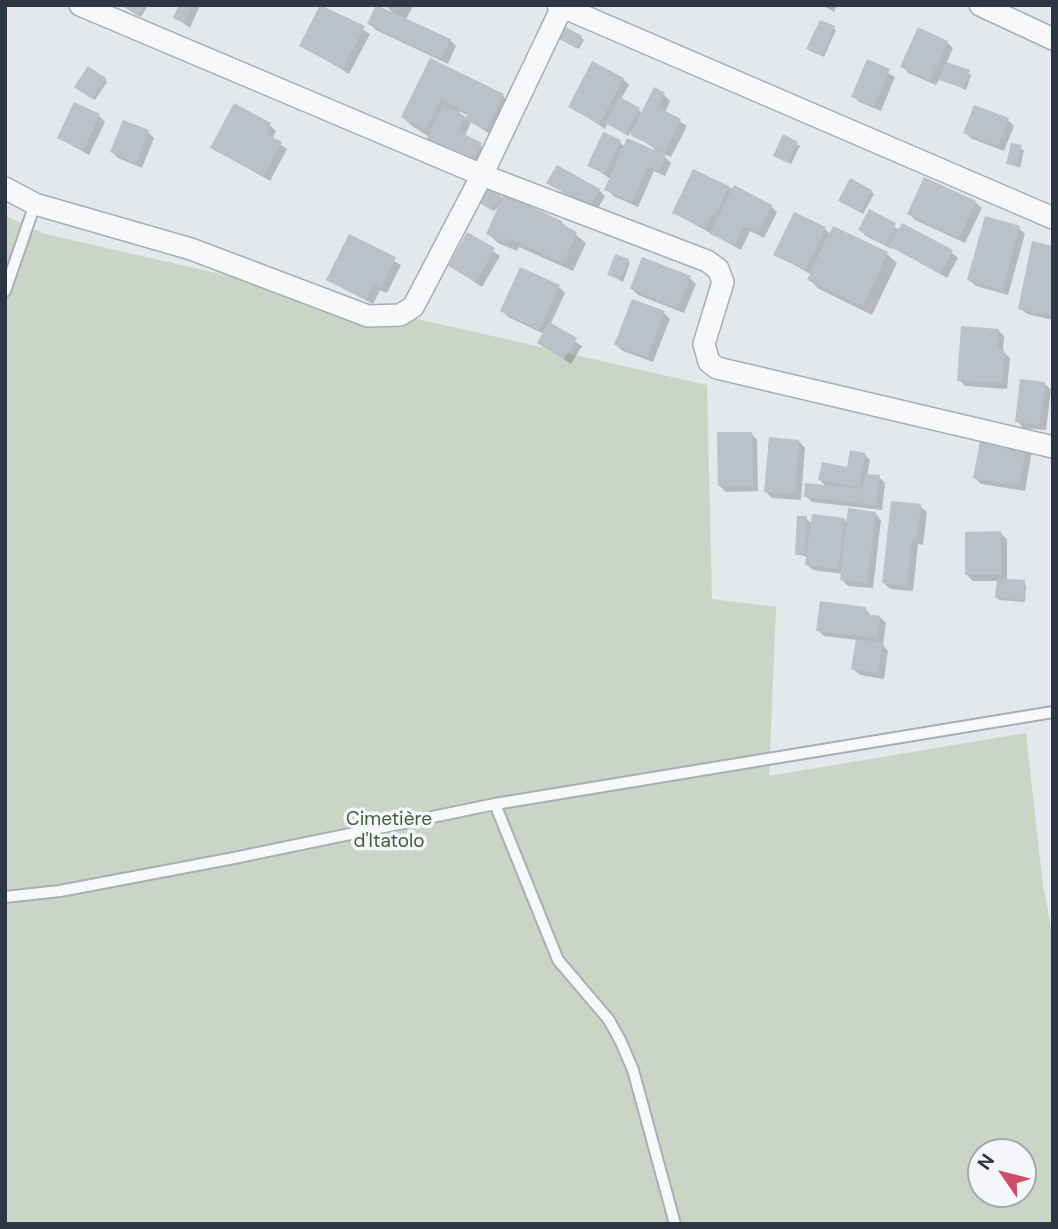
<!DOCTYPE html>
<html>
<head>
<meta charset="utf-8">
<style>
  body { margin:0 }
  #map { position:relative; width:1058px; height:1229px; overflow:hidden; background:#e4e7eb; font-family:"DM Sans",sans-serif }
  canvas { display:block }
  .frame { position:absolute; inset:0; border:7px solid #2c3644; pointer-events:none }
  .north { position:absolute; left:967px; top:1138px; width:70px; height:70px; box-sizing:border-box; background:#f4f6f9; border:2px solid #a4a9b1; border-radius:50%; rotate:305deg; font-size:19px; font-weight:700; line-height:28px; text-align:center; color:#2c3644 }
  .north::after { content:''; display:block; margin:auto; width:24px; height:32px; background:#cc4e69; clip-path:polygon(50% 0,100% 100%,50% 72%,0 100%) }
</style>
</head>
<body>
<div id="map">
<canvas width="1058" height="1229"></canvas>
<div class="frame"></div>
<div class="north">N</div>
</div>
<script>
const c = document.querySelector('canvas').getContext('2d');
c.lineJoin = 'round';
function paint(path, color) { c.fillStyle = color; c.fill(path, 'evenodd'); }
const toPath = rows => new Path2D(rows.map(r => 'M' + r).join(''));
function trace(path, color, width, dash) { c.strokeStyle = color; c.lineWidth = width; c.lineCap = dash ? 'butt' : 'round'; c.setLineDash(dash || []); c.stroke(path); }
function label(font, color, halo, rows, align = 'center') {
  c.font = font + ' "DM Sans",sans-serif'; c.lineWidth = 7; c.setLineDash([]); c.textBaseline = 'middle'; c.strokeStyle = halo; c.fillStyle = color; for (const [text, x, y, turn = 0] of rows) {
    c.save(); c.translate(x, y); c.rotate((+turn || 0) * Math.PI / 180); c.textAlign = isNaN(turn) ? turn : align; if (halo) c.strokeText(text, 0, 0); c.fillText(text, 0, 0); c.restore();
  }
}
paint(toPath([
  [5,216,45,234,707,385,712,599,776,607,769,776,1026,733,1043,885,1053,938,1053,1224,5,1224],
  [981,1152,1023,1152,1023,1194,981,1194]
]), '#cad5c5');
paint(toPath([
  [123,5,148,5,141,17],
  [181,5,200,5,190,28,175,17],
  [385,5,414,5,406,19,450,40,456,46,448,64,376,30,370,24,392,12],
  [822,5,837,5,834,12],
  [322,6,370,34,349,74,301,45],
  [834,28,836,30,824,57,811,51],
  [581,37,584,40,579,49,560,39],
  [947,42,953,48,946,64,971,75,966,90,940,78,936,85,908,73,902,66],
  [431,60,503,96,512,105,496,138,471,122,465,136,487,150,478,168,412,126,403,117],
  [459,111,469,116,467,120,459,112],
  [868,61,895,77,881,111,859,102,853,96],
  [105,79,107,82,95,100,79,89],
  [623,79,629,85,621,99,643,113,664,95,670,101,665,112,687,126,671,157,660,152,671,163,665,176,654,171,638,207,613,196,607,189,611,179,589,165,620,142,625,147,654,152,655,149,630,132,628,136,608,123,605,129,570,106],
  [99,116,105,122,89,155,59,138],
  [1008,120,1014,126,1004,151,972,139,965,133],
  [270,125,276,131,272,139,287,149,270,181,212,148],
  [148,132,154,138,142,168,118,158,112,152],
  [784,137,800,146,791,164,778,158],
  [1012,145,1024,150,1020,168,1008,163],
  [925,179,975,202,982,208,965,243,915,220,909,214],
  [548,182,599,190,605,196,596,212],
  [728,187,771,206,777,212,764,238,750,231,741,250,674,213],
  [871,191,874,194,863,214,843,203],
  [499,196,561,222,586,243,573,271,519,247,517,251,498,243,488,233,502,203,494,211,480,203],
  [870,212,900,230,951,252,958,258,947,278,893,247,892,249,866,236,860,230],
  [1019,228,1025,234,1008,295,976,286,969,280],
  [825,229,831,235,834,229,887,254,897,263,872,315,819,289,810,280,812,275,775,254],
  [468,235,500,256,482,287,450,266],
  [350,237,401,265,387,293,380,290,373,304,328,280],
  [1053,247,1053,320,1027,314,1020,308],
  [628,261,630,263,623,282,609,275],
  [690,278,696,284,684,313,638,295,632,289],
  [559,287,565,293,550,325,582,346,571,364,539,343,544,334,508,317,502,311],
  [664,313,670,319,653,362,623,351,616,345],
  [998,330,1004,336,1003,351,1010,358,1007,389,965,386,959,380],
  [1045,384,1051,390,1046,430,1023,428,1017,421],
  [751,433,757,440,758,491,726,492,720,486],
  [982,438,1032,451,1025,491,981,484,975,478],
  [799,441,805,448,801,500,772,498,766,492],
  [864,454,870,460,867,476,879,477,885,483,882,510,812,502,806,496,827,487,820,480,849,469],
  [920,506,927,512,923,545,918,544,913,591,890,589,884,583],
  [875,513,881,520,873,588,848,586,842,580,843,574,813,570,806,564,807,557,797,554,806,518,812,524,844,519,848,524],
  [1000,533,1007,539,1007,581,1026,585,1025,602,999,600,997,597,998,581,973,581,967,575],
  [865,608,871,616,880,617,886,623,883,645,888,651,884,679,860,675,853,669,858,640,824,636,818,630]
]), '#0003');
paint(toPath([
  [121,5,145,5,138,16],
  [179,5,192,5,184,23,173,18],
  [320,5,365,26,342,69,299,46],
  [376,5,451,39,441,59,367,24],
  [820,20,835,26,821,56,806,49],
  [562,25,582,36,576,48,555,37],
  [918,27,948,41,930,80,900,67],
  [430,58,504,94,486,130,465,119,468,113,441,99,426,130,401,117],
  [867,59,890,69,874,106,851,97],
  [592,61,624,78,599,124,568,107],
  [946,62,970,70,963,88,939,80],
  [88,66,106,78,92,99,74,87],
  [654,87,665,93,658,107,681,119,665,152,630,135],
  [620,97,640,108,625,134,605,123],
  [74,102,100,114,83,151,57,138],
  [234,103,271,123,266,134,282,142,263,176,210,148],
  [443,105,465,116,458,131,482,143,472,163,426,141],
  [974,105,1009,118,998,146,963,133],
  [123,120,149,130,136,163,110,152],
  [603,132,621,140,605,174,587,166],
  [783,134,798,142,788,163,773,156],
  [627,138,666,155,659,171,648,166,632,202,604,190],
  [1011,143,1022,145,1017,166,1006,164],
  [557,165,600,189,589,207,546,183],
  [693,169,729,186,715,215,712,214,705,228,672,213],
  [924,177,976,201,959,238,907,214],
  [850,178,872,190,860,212,838,201],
  [734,185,772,205,758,233,744,226,734,245,710,234],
  [485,186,501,195,491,210,475,200],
  [504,194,562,221,561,224,577,232,563,263,509,238,507,243,486,234],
  [869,209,896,223,885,245,858,230],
  [794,212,826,227,805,270,773,255],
  [985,216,1020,226,1002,290,967,280],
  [902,223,953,250,940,274,889,246],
  [833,226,888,252,863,306,807,280],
  [467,232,495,248,476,282,448,266],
  [349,234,396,257,381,288,373,285,366,300,326,280],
  [1032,241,1053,246,1053,316,1018,309],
  [615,254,629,259,621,280,607,275],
  [642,257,691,276,678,308,630,289],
  [520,267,560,285,539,330,500,311],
  [632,299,665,311,647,357,614,345],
  [549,322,577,338,564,359,537,343],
  [961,326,999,329,997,349,1004,350,1002,383,957,381],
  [1020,379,1045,382,1040,425,1015,422],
  [717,432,752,432,753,486,718,486],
  [981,436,1026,444,1019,486,973,478],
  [769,437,799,440,795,494,764,492],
  [850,450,865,453,859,487,818,480,822,462,847,467],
  [865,474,880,475,876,505,804,497,805,483,863,489],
  [891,501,921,504,917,539,912,539,907,586,882,583],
  [848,508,876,512,867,583,840,580],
  [812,514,845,518,838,569,805,565],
  [797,516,807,516,805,555,795,555],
  [1001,531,1002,575,965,575,965,532],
  [997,578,1025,580,1023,600,995,598],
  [820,601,866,607,865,614,880,616,877,638,816,631],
  [856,639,883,643,878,673,851,669]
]), '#bbc1c9');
const lane = toPath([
  [5,291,35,204],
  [495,804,558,960,609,1020,621,1042,633,1070,675,1224],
  [5,897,60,891,234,858,495,804,1053,712]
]);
const street = toPath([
  [80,5,482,175,707,261,718,269,723,282,704,344,709,362,717,368,1053,447],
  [558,5,1053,218],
  [980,5,1053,39],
  [5,188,35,204,191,249,368,316,400,315,413,307,421,292,482,175,563,5]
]);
trace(lane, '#a9aeb6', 14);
trace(street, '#a9aeb6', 24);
trace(lane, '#f7f8fa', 10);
trace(street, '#f7f8fa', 21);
label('19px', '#435f39', '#f4f6f9', [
  ["Cimetière",389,820],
  ["d'Itatolo",389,842]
]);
</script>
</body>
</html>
